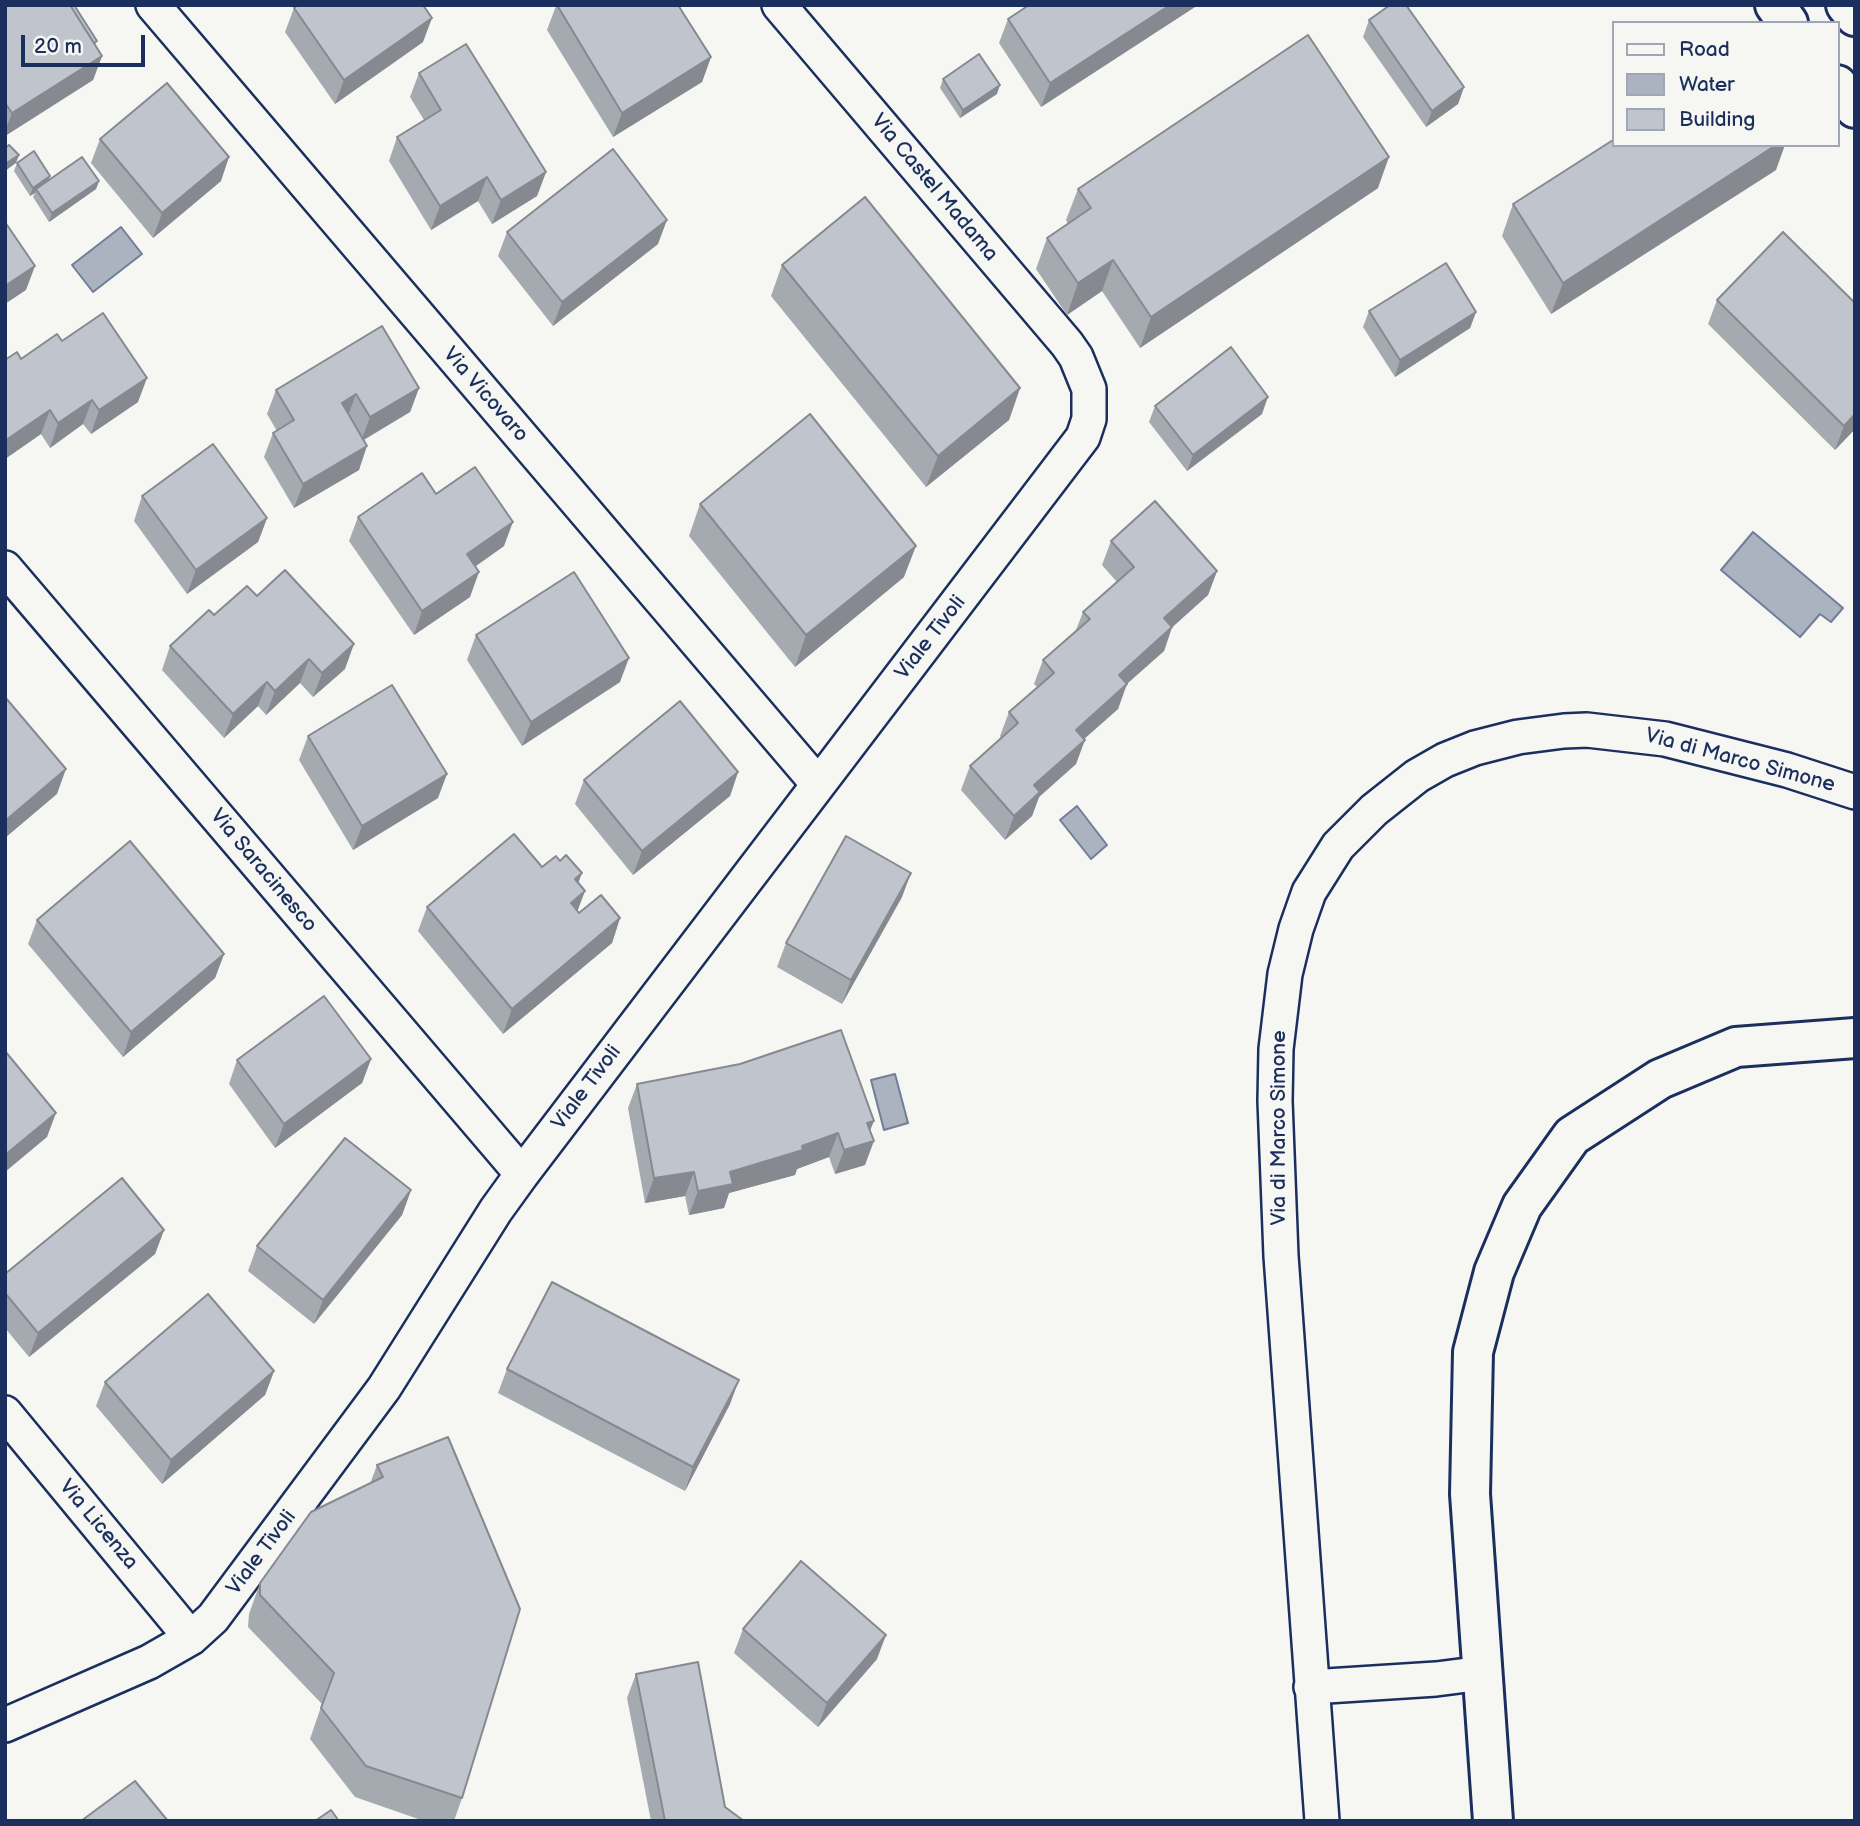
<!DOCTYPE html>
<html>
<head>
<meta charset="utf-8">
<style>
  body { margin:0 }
  #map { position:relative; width:1860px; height:1826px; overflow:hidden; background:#f6f6f2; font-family:"Balsamiq Sans",sans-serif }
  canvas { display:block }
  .frame { position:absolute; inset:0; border:7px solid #1b2f5e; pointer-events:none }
  .legend { position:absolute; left:1612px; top:21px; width:228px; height:126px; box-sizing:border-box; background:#f6f6f2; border:2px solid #9ea6b7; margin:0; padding:9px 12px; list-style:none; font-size:21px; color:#1b2f5e }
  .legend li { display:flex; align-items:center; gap:14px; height:35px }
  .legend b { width:35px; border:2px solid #9ea6b7 }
  .scale { position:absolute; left:21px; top:35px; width:124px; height:32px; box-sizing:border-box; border:4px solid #1b2f5e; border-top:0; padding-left:9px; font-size:21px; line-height:24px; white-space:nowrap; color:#1b2f5e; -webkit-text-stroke:5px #f6f6f2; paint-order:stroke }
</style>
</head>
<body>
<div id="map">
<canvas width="1860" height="1826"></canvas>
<div class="frame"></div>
<ul class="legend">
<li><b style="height:9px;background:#f6f6f2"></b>Road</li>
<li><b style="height:19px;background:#abb2c0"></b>Water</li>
<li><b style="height:19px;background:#c0c4cd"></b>Building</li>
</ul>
<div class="scale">20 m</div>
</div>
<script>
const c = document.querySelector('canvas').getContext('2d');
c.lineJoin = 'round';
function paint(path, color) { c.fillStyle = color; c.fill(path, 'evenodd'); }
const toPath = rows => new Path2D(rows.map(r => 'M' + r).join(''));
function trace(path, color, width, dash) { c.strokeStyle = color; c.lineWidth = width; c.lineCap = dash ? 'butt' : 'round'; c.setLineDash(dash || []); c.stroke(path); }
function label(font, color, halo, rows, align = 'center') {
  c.font = font + ' "Balsamiq Sans",sans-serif'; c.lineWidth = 7; c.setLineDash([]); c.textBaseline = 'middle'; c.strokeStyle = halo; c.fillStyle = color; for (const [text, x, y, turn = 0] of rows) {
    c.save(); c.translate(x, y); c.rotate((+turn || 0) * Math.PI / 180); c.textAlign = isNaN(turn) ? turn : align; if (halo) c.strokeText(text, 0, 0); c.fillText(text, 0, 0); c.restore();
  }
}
const water = toPath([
  [121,227,142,254,93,292,72,265,121,227],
  [1753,532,1843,608,1831,622,1820,614,1800,637,1721,570,1753,532],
  [1077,806,1107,845,1091,859,1060,820,1077,806],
  [895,1074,908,1123,884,1130,871,1080,895,1074]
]);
paint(water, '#abb2c0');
trace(water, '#717e99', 2);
const minor = toPath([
  [153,5,818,784],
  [5,568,522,1174],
  [5,1413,191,1638],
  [1311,1687,1436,1679,1483,1673],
  [5,1725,149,1662,191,1638,213,1618,384,1388,496,1210,522,1174,1083,437,1089,419,1089,389,1076,357,1067,344,779,5],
  [1322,1821,1281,1256,1275,1101,1276,1049,1285,974,1296,929,1309,892,1338,846,1374,810,1417,776,1445,760,1475,748,1518,737,1564,731,1587,730,1665,739,1787,770,1855,792]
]);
const tertiary = toPath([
  [1493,1821,1470,1494,1473,1352,1494,1272,1522,1206,1572,1136,1660,1079,1736,1047,1855,1038]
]);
const secondary = toPath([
  [1775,5,1788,23],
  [1846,5,1855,16],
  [1837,85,1855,108]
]);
trace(minor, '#1b2f5e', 38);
trace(tertiary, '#1b2f5e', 44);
trace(secondary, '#1b2f5e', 44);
trace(minor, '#f6f6f2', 33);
trace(tertiary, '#f6f6f2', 38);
trace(secondary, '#f6f6f2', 38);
paint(toPath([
  [5,5,97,41,95,45,102,56,93,80,5,136],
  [1029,5,1198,5,1041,107,999,43,1008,19],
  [556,6,711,57,702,82,613,137,547,30],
  [294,8,423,42,335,104,285,32],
  [1369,20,1464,87,1458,104,1426,127,1363,37],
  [419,73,546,172,537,196,492,224,478,201,431,230,389,161,397,137,424,120,410,97],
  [943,79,997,94,960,118,940,88],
  [100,139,221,181,153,238,91,163],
  [17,163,50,176,49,180,99,181,96,189,49,222,33,197,35,193,30,196,14,171],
  [1776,170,1551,314,1502,236,1513,204],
  [1378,188,1140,348,1102,291,1067,315,1036,269,1047,238,1068,224,1066,220,1078,189],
  [507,232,658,244,553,326,498,256],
  [782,265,1020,388,1009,420,926,487,771,296],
  [1717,300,1855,429,1835,450,1708,324],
  [1369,311,1476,312,1470,328,1395,377,1363,327],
  [62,341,138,402,91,434,83,424,50,448,41,434,5,459,5,360,21,359],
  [419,388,410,412,364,440,359,470,294,508,264,457,273,433,277,431,267,414,276,390],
  [1155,406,1262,414,1187,471,1149,422],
  [436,494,504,546,475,567,470,597,414,635,349,541,358,517],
  [142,496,267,518,258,542,187,594,134,521],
  [700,504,904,577,795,667,689,536],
  [1111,541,1217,571,1208,595,1172,627,1164,651,1126,684,1118,709,1084,739,1076,764,1039,797,1032,816,1005,840,961,790,970,766,1001,738,1000,736,1009,712,1037,687,1034,684,1043,660,1076,630,1083,612,1117,582,1102,565],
  [257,596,345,669,313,697,300,683,266,715,258,706,224,738,162,670,170,646,214,615],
  [476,635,620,682,522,746,467,660],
  [308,736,438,798,353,850,299,760],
  [738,772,730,796,633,875,575,804,584,780],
  [578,883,578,911,579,913,620,918,612,943,503,1034,418,931,427,907],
  [902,897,842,1004,777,967,786,943],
  [37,920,224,954,215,978,123,1057,28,944],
  [371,1059,362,1083,275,1148,229,1084,237,1060],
  [637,1084,870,1130,865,1165,835,1174,829,1157,797,1169,795,1175,729,1193,724,1208,689,1215,685,1196,645,1203,628,1108],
  [411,1190,402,1215,314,1324,248,1271,257,1246],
  [164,1230,155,1254,29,1357,5,1328,5,1274],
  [507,1369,730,1404,685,1491,498,1393],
  [274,1371,265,1395,162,1484,96,1406,105,1382],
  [448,1437,462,1798,454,1821,424,1821,355,1797,310,1739,322,1704,248,1627,249,1614,260,1583,370,1484,377,1465],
  [743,1629,877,1659,818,1727,734,1653],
  [636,1674,725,1807,744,1821,651,1821,627,1698]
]), '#a5a9b0');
paint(toPath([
  [1170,5,1198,5,1041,107,1050,83],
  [432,18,423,42,335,104,344,80],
  [102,56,93,80,5,136,5,131,12,113],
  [711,57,702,82,613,137,622,113],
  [1000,85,997,94,960,118,963,110],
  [1464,87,1458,104,1426,127,1432,111],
  [1776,145,1785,145,1776,170,1551,314,1563,283],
  [19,155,16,163,5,171,5,164],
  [229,157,221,181,153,238,162,213],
  [1389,157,1378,188,1140,348,1151,317],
  [546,172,537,196,492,224,501,200],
  [50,176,47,184,36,189,35,193,30,196,33,188],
  [487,177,478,201,431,230,440,206],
  [99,181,96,189,49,222,52,213],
  [667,220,658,244,553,326,562,302],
  [1113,260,1102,291,1067,315,1078,283],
  [35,266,26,290,5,304,5,286],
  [1476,312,1470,328,1395,377,1400,360],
  [147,378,138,402,91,434,99,410],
  [419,388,410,412,361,441,370,417],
  [1020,388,1009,420,926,487,938,456],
  [356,394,347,419,342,403],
  [1268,397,1262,414,1187,471,1193,455],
  [92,400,83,424,50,448,58,423],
  [50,410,41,434,5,459,5,443,6,440],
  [1855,414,1855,429,1835,450,1844,426],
  [367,446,359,470,294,508,303,484],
  [267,518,258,542,187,594,196,570],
  [513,522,504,546,458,578,467,554],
  [916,546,904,577,795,667,806,635],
  [1217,571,1208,595,1156,642,1164,618],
  [479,572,470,597,414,635,422,611],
  [1172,627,1164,651,1110,699,1119,675],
  [354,644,345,669,313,697,322,673],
  [629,658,620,682,522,746,531,722],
  [309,659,300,683,266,715,275,691],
  [267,682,258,706,224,738,233,714],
  [1127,684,1118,709,1067,754,1076,730],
  [1085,740,1076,764,1039,797,1032,816,1005,840,1014,816,1034,785],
  [66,769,57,794,5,838,5,821],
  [738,772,730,796,633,875,642,851],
  [447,774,438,798,353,850,362,826],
  [582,873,573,897,575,879],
  [911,873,902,897,842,1004,851,980],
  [585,891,576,915,571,903],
  [620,918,612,943,503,1034,512,1009],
  [224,954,215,978,123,1057,131,1032],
  [371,1059,362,1083,275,1148,284,1124],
  [56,1113,47,1137,5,1172,5,1155],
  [874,1121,865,1143,874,1141,865,1165,835,1174,844,1150,867,1123],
  [838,1133,829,1157,797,1169,795,1175,729,1193,724,1208,689,1215,698,1191,730,1172],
  [694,1172,685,1196,645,1203,654,1178],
  [411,1190,402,1215,314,1324,323,1300],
  [164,1230,155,1254,29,1357,38,1333],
  [274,1371,265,1395,162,1484,171,1460],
  [739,1380,730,1404,685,1491,693,1467],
  [886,1635,877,1659,818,1727,827,1703]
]), '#868990');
const building = toPath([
  [5,5,70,5,102,56,12,113,5,103,5,5],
  [70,5,74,5,97,41,94,43,70,5],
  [298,5,423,5,432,18,344,80,294,8,298,5],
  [557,5,678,5,711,57,622,113,557,5],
  [1029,5,1170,5,1050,83,1008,19,1029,5],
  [1390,5,1406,5,1464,87,1432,111,1369,20,1390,5],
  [1308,35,1389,157,1151,317,1113,260,1078,283,1047,238,1091,208,1078,189,1308,35],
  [466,44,546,172,501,200,487,177,440,206,397,137,441,110,419,73,466,44],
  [979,54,1000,85,963,110,943,79,979,54],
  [167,83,229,157,162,213,100,139,167,83],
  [1613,140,1613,145,1776,145,1563,283,1513,204,1613,140],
  [9,145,19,155,5,164,5,148,9,145],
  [613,149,667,220,562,302,507,232,613,149],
  [34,151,50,176,33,188,17,163,34,151],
  [82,157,99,181,52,213,36,189,82,157],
  [865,197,1020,388,938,456,782,265,865,197],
  [5,222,35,266,5,286,5,222],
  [1783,232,1855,303,1855,414,1844,426,1717,300,1783,232],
  [1446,263,1476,312,1400,360,1369,311,1446,263],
  [103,313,147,378,99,410,92,400,58,423,50,410,6,440,5,438,5,360,17,352,21,359,57,334,62,341,103,313],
  [382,326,419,388,370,417,356,394,342,403,367,446,303,484,273,433,294,420,276,390,382,326],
  [1231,347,1268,397,1193,455,1155,406,1231,347],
  [810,414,916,546,806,635,700,504,810,414],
  [213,444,267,518,196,570,142,496,213,444],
  [475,467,513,522,467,554,479,572,422,611,358,517,422,473,436,494,475,467],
  [1155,501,1217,571,1164,618,1172,627,1119,675,1127,684,1076,730,1085,740,1034,785,1040,792,1014,816,970,766,1018,723,1009,712,1054,673,1043,660,1090,619,1083,612,1134,567,1111,541,1155,501],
  [285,570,354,644,322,673,309,659,275,691,267,682,233,714,170,646,209,610,214,615,247,586,257,596,285,570],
  [574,572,629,658,531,722,476,635,574,572],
  [392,685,447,774,362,826,308,736,392,685],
  [5,697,66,769,5,821,5,697],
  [680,701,738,772,642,851,584,780,680,701],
  [514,834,542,867,556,856,560,861,566,855,582,873,575,879,585,891,571,903,579,913,601,895,620,918,512,1009,427,907,514,834],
  [846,836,911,873,851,980,786,943,846,836],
  [130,841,224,954,131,1032,37,920,130,841],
  [324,996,371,1059,284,1124,237,1060,324,996],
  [841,1030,874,1121,867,1123,874,1141,844,1150,838,1133,802,1146,803,1150,730,1172,733,1184,698,1191,694,1172,654,1178,637,1084,740,1064,841,1030],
  [5,1051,56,1113,5,1155,5,1051],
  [345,1138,411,1190,323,1300,257,1246,345,1138],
  [122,1178,164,1230,38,1333,5,1293,5,1274,122,1178],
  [552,1282,739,1380,693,1467,507,1369,552,1282],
  [208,1294,274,1371,171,1460,105,1382,208,1294],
  [448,1437,520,1609,462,1798,366,1766,321,1708,334,1673,260,1595,260,1583,311,1512,383,1477,377,1465,448,1437],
  [801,1561,886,1635,827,1703,743,1629,801,1561],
  [698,1662,725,1807,744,1821,665,1821,636,1674,698,1662],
  [135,1781,168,1821,81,1821,135,1781],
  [331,1810,339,1821,315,1821,331,1810]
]);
paint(building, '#c0c4cd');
trace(building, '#868990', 2);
label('21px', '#1b2f5e', '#f6f6f2', [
  ["Via Castel Madama",934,188,50],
  ["Via Vicovaro",485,395,49],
  ["Viale Tivoli",931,638,-52],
  ["Via di Marco Simone",1740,761,15],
  ["Via Saracinesco",263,871,50],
  ["Viale Tivoli",587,1088,-53],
  ["Via di Marco Simone",1280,1128,-90],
  ["Via Licenza",98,1525,50],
  ["Viale Tivoli",262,1553,-53]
]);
</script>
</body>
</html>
